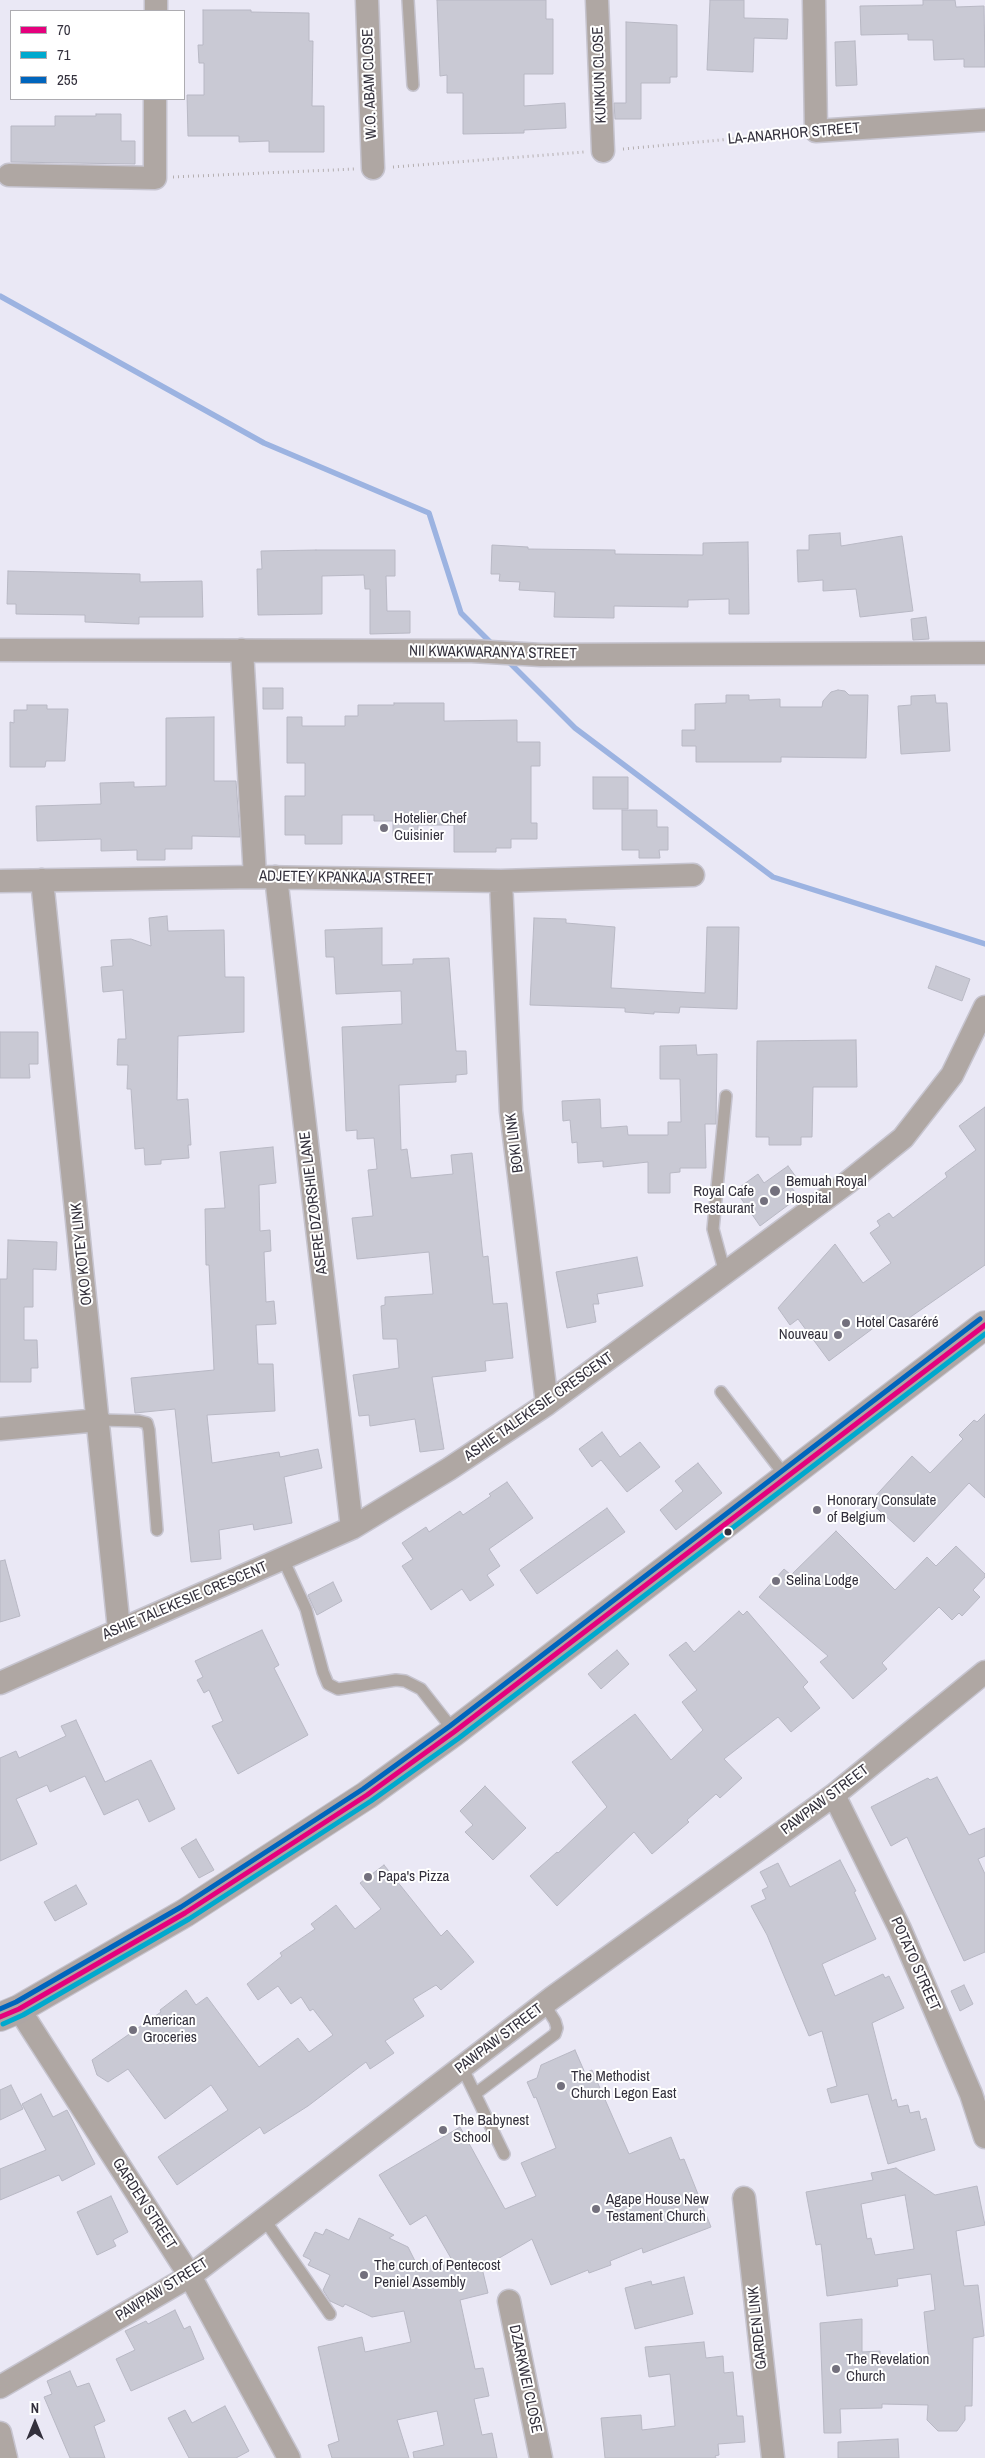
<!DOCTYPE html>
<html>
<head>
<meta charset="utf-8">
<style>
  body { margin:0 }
  #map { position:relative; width:985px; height:2458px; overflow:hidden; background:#eae8f5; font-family:"Archivo Narrow",sans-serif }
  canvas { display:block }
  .legend { position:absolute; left:10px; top:10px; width:175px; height:90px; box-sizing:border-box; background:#fff; border:1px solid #adacb1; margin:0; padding:6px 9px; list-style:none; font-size:15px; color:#33303c }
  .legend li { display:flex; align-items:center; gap:10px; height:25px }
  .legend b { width:25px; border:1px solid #adacb1 }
  .north { position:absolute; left:10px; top:2398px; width:50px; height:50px; -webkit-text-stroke:4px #fff; paint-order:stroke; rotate:0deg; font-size:14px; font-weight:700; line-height:20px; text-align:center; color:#33303c }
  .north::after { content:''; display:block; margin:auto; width:18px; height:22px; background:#33303c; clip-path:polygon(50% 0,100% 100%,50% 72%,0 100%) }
</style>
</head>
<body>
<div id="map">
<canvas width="985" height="2458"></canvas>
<ul class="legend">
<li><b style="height:6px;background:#e5007d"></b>70</li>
<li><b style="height:6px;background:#00a9ce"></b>71</li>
<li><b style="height:6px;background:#0065bd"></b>255</li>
</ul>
<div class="north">N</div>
</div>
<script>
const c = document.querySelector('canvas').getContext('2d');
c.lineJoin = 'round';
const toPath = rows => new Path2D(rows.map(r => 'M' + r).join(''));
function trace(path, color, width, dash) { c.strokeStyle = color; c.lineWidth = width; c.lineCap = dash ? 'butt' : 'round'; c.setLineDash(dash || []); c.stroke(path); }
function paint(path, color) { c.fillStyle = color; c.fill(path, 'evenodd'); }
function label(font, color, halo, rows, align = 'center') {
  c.font = font + ' "Archivo Narrow",sans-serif'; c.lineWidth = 4; c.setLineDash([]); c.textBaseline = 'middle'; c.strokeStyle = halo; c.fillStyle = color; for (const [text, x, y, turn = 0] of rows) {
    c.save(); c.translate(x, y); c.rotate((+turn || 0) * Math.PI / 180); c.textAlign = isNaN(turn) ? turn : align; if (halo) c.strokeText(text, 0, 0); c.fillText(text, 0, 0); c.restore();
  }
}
trace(toPath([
  [0,296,264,443,429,513,461,613,494,646],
  [507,660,575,728,773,877,985,944]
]), '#9cb3e1', 5.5);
const building = toPath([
  [437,0,546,0,546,19,553,19,553,74,524,74,524,106,565,103,566,128,524,130,524,133,463,134,463,93,447,93,447,75,440,76,437,0],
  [710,0,744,0,744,18,788,19,787,39,754,38,753,72,707,70,710,0],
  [923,0,955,0,956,7,984,6,985,67,964,67,964,59,934,60,933,40,908,40,908,34,861,35,860,6,923,5,923,0],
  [203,10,251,10,251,12,309,13,309,41,313,41,312,106,324,106,324,152,269,152,269,141,239,142,239,136,188,136,187,95,204,95,204,63,199,63,198,45,203,45,203,10],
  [626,22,677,25,677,77,670,77,670,83,641,83,641,119,615,119,614,103,626,103,626,22],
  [855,41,857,85,836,86,835,42,855,41],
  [96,114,121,114,121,141,135,141,135,164,11,162,11,126,55,126,55,116,96,116,96,114],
  [840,533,841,546,902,536,913,611,860,617,856,589,823,591,823,580,798,582,797,550,809,550,809,535,840,533],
  [748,542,749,614,729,614,729,599,688,600,688,607,614,606,614,618,554,617,555,592,519,590,520,582,499,581,500,574,491,574,492,545,528,547,528,549,615,550,615,554,703,555,703,543,748,542],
  [316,550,395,550,395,576,386,576,387,611,410,611,410,633,370,634,370,589,365,589,364,575,322,576,322,614,258,615,257,569,262,569,261,551,316,550],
  [8,571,140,574,140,582,202,581,203,617,139,617,139,624,85,622,85,615,16,614,16,604,7,604,8,571],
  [926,617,929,639,913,640,911,619,926,617],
  [263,688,283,688,283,709,263,709,263,688],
  [838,690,845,691,849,695,868,695,866,758,781,757,781,762,696,762,696,746,682,746,682,730,695,730,695,704,726,703,726,695,749,695,749,700,780,699,780,707,822,707,823,701,831,692,838,690],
  [935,695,936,703,947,703,950,751,901,754,898,706,911,705,911,696,935,695],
  [394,703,444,703,444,721,517,720,517,742,540,742,540,766,531,766,531,823,537,823,537,839,511,839,511,848,496,848,496,852,454,852,454,825,418,825,418,836,393,836,393,821,374,821,374,815,342,815,342,844,305,844,305,835,285,835,285,796,305,796,305,763,287,763,287,717,302,717,302,726,345,726,345,716,358,716,358,705,394,705,394,703],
  [27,705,47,705,47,709,68,709,65,761,46,761,45,767,10,767,10,722,14,723,14,710,27,710,27,705],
  [214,717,214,781,236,781,240,837,192,836,192,849,165,849,165,860,137,860,137,850,101,851,101,839,37,841,36,806,101,804,100,783,134,782,134,787,166,786,166,718,214,717],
  [593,777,628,777,628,809,593,809,593,777],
  [622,810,657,810,657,827,668,827,668,850,659,850,660,858,639,858,639,850,622,850,622,810],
  [167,916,168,931,224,930,225,977,244,977,244,1032,178,1036,177,1100,188,1099,191,1145,188,1145,189,1158,161,1160,161,1164,145,1165,144,1148,135,1149,131,1089,127,1089,128,1065,117,1065,118,1039,126,1039,123,990,103,992,101,967,113,966,111,940,131,939,151,946,149,918,167,916],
  [534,918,566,919,566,923,615,927,611,988,705,993,707,927,739,927,737,1009,680,1007,679,1013,654,1012,654,1014,625,1012,625,1008,530,1005,534,918],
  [382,928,382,965,413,964,413,959,449,958,456,1051,466,1051,467,1074,456,1075,456,1082,399,1085,401,1150,407,1149,411,1178,453,1174,451,1155,472,1153,483,1257,488,1256,493,1304,507,1303,513,1358,485,1361,486,1371,432,1377,444,1449,420,1452,415,1419,370,1426,369,1415,359,1416,353,1375,399,1368,397,1339,383,1339,381,1306,385,1305,385,1297,433,1294,429,1252,357,1259,352,1218,373,1216,368,1170,377,1169,374,1138,357,1139,357,1130,346,1131,342,1027,402,1024,401,991,336,994,334,957,326,957,325,930,382,928],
  [936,966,970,979,962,1001,928,988,936,966],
  [0,1032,38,1032,38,1064,29,1064,30,1078,0,1078,0,1032],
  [856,1040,857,1087,813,1087,812,1137,801,1137,801,1145,769,1145,769,1137,756,1137,757,1041,856,1040],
  [696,1045,697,1055,717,1054,716,1124,705,1124,706,1168,680,1168,680,1172,670,1173,670,1193,648,1193,648,1162,603,1167,603,1161,578,1163,577,1142,572,1143,570,1120,563,1121,562,1101,600,1099,601,1128,627,1126,628,1135,668,1135,668,1122,681,1122,680,1079,660,1079,660,1046,696,1045],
  [985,1107,985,1265,899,1325,891,1315,829,1361,798,1319,790,1325,778,1308,835,1244,863,1283,891,1263,870,1233,880,1226,877,1221,889,1213,893,1218,947,1177,945,1173,976,1150,959,1126,985,1107],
  [273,1147,276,1183,259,1185,260,1231,270,1230,271,1251,264,1252,266,1302,274,1301,276,1324,256,1325,258,1364,273,1364,275,1411,207,1415,212,1463,279,1452,280,1457,318,1449,322,1468,284,1477,292,1523,254,1530,253,1524,219,1530,221,1559,191,1562,175,1409,135,1413,131,1378,214,1370,209,1265,206,1265,205,1209,225,1208,220,1152,273,1147],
  [788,1166,799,1181,791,1187,799,1197,760,1226,740,1197,745,1193,740,1187,758,1174,764,1183,788,1166],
  [8,1240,57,1242,56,1270,33,1269,33,1307,24,1307,24,1340,37,1340,38,1368,31,1368,31,1382,0,1382,0,1279,7,1279,8,1240],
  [637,1257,643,1286,597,1294,599,1304,593,1304,596,1322,567,1328,556,1272,637,1257],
  [985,1414,985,1498,969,1483,914,1542,870,1502,912,1456,930,1473,963,1439,959,1435,974,1420,977,1422,985,1414],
  [602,1432,620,1457,640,1442,660,1467,627,1492,601,1460,592,1467,579,1449,602,1432],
  [698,1463,722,1493,676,1530,660,1510,683,1491,675,1481,698,1463],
  [507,1482,533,1518,489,1549,500,1566,487,1575,494,1585,470,1601,462,1589,431,1610,402,1566,413,1559,402,1543,426,1527,429,1532,460,1511,463,1515,491,1496,489,1494,507,1482],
  [607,1508,625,1532,537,1594,520,1570,607,1508],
  [836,1531,895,1590,927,1557,936,1566,956,1546,985,1574,985,1577,973,1590,980,1597,962,1616,959,1613,952,1620,939,1607,882,1663,887,1669,853,1699,820,1662,828,1656,759,1597,784,1569,791,1575,836,1531],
  [5,1560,20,1616,0,1622,0,1561,5,1560],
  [333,1582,342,1601,317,1615,308,1595,333,1582],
  [739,1611,743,1615,747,1611,808,1682,803,1687,820,1708,791,1732,778,1717,724,1759,742,1778,720,1798,716,1794,687,1820,689,1822,652,1854,634,1832,557,1906,530,1876,557,1852,558,1853,607,1807,572,1762,635,1714,671,1760,703,1730,682,1702,697,1690,669,1655,686,1642,694,1652,739,1611],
  [262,1630,279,1665,274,1668,308,1735,238,1774,212,1726,223,1721,209,1690,204,1693,197,1680,203,1677,195,1661,262,1630],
  [617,1650,629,1664,601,1689,588,1674,617,1650],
  [76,1720,105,1782,151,1760,175,1809,149,1822,138,1799,104,1815,85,1776,50,1792,47,1785,16,1799,37,1844,0,1861,0,1758,16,1751,19,1758,66,1736,61,1726,76,1720],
  [937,1777,969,1835,985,1828,985,1856,978,1859,985,1874,985,1952,964,1961,907,1837,891,1846,871,1807,928,1778,930,1780,937,1777],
  [485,1786,526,1828,493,1860,465,1832,473,1825,460,1811,485,1786],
  [196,1839,214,1870,199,1878,181,1848,196,1839],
  [840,1860,856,1891,854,1892,876,1939,822,1964,835,1996,883,1974,885,1978,889,1976,904,2008,872,2023,892,2101,896,2099,898,2107,908,2105,910,2113,919,2111,921,2120,926,2118,935,2150,888,2164,868,2094,831,2103,827,2089,837,2086,822,2031,809,2036,767,1935,751,1906,766,1899,762,1890,768,1887,760,1872,778,1863,790,1887,840,1860],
  [384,1865,441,1936,447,1930,474,1962,441,1990,436,1985,413,1999,424,2016,385,2041,394,2053,370,2069,366,2062,308,2106,264,2134,260,2127,177,2185,158,2157,228,2110,211,2085,165,2119,128,2069,108,2082,97,2075,92,2060,161,2012,160,2010,186,1990,196,2005,207,1997,259,2067,298,2038,309,2052,333,2035,313,2009,310,2011,301,1997,291,2004,278,1986,258,2000,247,1984,282,1956,280,1953,315,1929,311,1924,336,1905,355,1929,381,1909,360,1883,384,1865],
  [76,1885,87,1904,55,1921,44,1902,76,1885],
  [964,1985,973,2004,960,2011,951,1991,964,1985],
  [575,2050,585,2073,592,2070,629,2154,671,2137,680,2160,684,2159,711,2227,643,2253,642,2248,610,2261,611,2265,589,2273,588,2270,551,2285,532,2239,482,2268,488,2293,460,2300,475,2369,483,2368,489,2396,474,2399,482,2435,492,2433,497,2458,414,2458,413,2452,444,2445,437,2411,397,2420,409,2458,332,2458,328,2445,339,2441,318,2347,362,2337,365,2352,411,2342,404,2311,372,2317,345,2304,343,2307,330,2301,323,2290,330,2275,308,2265,311,2260,303,2256,315,2232,323,2235,326,2229,349,2240,359,2218,394,2235,389,2238,408,2247,419,2269,452,2260,426,2215,410,2225,379,2175,460,2127,505,2209,536,2196,521,2163,556,2148,536,2097,534,2098,527,2082,537,2078,541,2065,575,2050],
  [11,2085,23,2109,0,2120,0,2090,11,2085],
  [41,2094,53,2117,67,2110,95,2164,62,2181,59,2175,0,2200,0,2169,46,2150,22,2104,41,2094],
  [896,2168,935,2195,977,2186,985,2225,956,2231,964,2286,978,2285,984,2336,973,2338,972,2406,965,2406,965,2420,957,2431,938,2431,927,2420,928,2405,882,2404,882,2408,840,2409,841,2433,824,2433,820,2323,862,2319,862,2352,880,2351,880,2360,929,2360,924,2312,935,2310,931,2274,897,2279,898,2286,827,2296,821,2244,816,2245,806,2192,873,2180,871,2173,896,2168],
  [905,2195,914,2249,875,2255,871,2238,867,2239,861,2204,905,2195],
  [111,2196,128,2232,113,2240,116,2246,97,2255,77,2212,111,2196],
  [684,2277,693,2314,635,2329,625,2288,651,2281,652,2285,684,2277],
  [175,2310,184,2329,190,2326,204,2359,131,2391,116,2359,135,2350,125,2331,146,2321,148,2324,175,2310],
  [704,2342,706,2358,723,2356,724,2373,733,2372,737,2416,743,2416,745,2442,718,2444,719,2455,715,2456,716,2458,605,2458,601,2418,641,2415,642,2430,675,2426,670,2374,649,2377,645,2347,704,2342],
  [70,2371,77,2387,89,2383,105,2421,94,2426,105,2458,70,2458,44,2397,52,2394,47,2381,70,2371],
  [225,2406,249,2451,236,2458,189,2458,168,2418,185,2410,192,2423,225,2406],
  [898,2439,899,2458,838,2458,838,2442,898,2439]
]);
paint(building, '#c9c9d4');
trace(building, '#b8b8c4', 1);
const service = toPath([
  [408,0,413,85],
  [725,1273,713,1229,726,1096],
  [721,1392,786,1477],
  [99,1420,139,1421,147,1423,149,1430,157,1530],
  [283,1559,306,1609,323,1672,328,1684,338,1689,396,1680,405,1681,421,1689,454,1731],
  [462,2067,504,2154],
  [475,2094,555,2034,557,2028,555,2021,544,2004],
  [264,2219,330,2314]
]);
const minor = toPath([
  [367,0,373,168],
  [597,0,603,151],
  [814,0,816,131,985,120],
  [156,11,156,0],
  [9,175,155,178,155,99],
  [0,650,472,651,541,655,985,653],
  [242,650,255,877],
  [276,877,352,1528],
  [42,880,119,1629],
  [0,881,255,877,501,881,693,875],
  [501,881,511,1111,547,1404],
  [0,1429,99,1420],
  [0,1683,352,1528,449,1469,547,1404,847,1183,903,1138,952,1075,985,1007],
  [834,1795,900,1929,971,2094,985,2137],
  [19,2009,190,2276,289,2458],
  [744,2198,773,2458],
  [509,2301,541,2458],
  [0,2387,190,2276,552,1998,834,1795,985,1672],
  [0,2433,6,2458]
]);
const secondary = toPath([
  [0,2017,19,2009,185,1913,367,1795,454,1732,985,1325]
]);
trace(service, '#c6c4cf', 14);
trace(minor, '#c6c4cf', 25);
trace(secondary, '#c6c4cf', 30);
trace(toPath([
  [623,149,796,133],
  [393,167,584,152],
  [173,177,355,169]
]), '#b4aeaf', 3, [1, 4]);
trace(service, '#afa7a3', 11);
trace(minor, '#afa7a3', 22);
trace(secondary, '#aea6a4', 28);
trace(toPath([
  [0,2017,19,2009,185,1913,367,1795,454,1732,985,1325]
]), '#e5007d', 5);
trace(toPath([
  [3,2024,23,2015,189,1919,371,1801,459,1738,985,1334]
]), '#00a9ce', 5);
trace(toPath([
  [0,2009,16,2002,181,1907,363,1789,450,1726,980,1319]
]), '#0065bd', 5);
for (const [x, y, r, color] of [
  [384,828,5,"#73707d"],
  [775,1191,6,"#73707d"],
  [764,1201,5,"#73707d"],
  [846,1323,5,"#73707d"],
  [838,1335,5,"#73707d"],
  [817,1510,5,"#73707d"],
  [728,1532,4.5,"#33303c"],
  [776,1581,5,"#73707d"],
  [368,1877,5,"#73707d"],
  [133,2030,5,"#73707d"],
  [561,2086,5,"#73707d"],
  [443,2130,5,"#73707d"],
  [596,2209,5,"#73707d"],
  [364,2275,5,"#73707d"],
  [836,2369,5,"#73707d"]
]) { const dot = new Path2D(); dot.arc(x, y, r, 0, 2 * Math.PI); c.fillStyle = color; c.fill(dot); trace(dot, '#fff', 2); }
label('15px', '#33303c', '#fff', [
  ["KUNKUN CLOSE",600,75,-92],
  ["W.O. ABAM CLOSE",370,84,-92],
  ["LA-ANARHOR STREET",794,134,-5],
  ["NII KWAKWARANYA STREET",493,653,1],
  ["ADJETEY KPANKAJA STREET",346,878,1],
  ["BOKI LINK",515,1143,-97],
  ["ASERE DZORSHIE LANE",314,1203,-97],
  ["OKO KOTEY LINK",82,1254,-96],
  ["ASHIE TALEKESIE CRESCENT",539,1407,-35],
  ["ASHIE TALEKESIE CRESCENT",185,1601,-23],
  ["PAWPAW STREET",825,1800,-37],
  ["POTATO STREET",915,1964,66],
  ["PAWPAW STREET",499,2039,-37],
  ["GARDEN STREET",144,2204,57],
  ["PAWPAW STREET",162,2290,-32],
  ["GARDEN LINK",758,2328,-96],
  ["DZARKWEI CLOSE",525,2379,78]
]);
label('15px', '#33303c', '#fff', [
  ["Hotelier Chef",394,819],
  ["Cuisinier",394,836],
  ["Bemuah Royal",786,1182],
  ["Hospital",786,1199],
  ["Royal Cafe",754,1192,"right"],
  ["Restaurant",754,1209,"right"],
  ["Hotel Casaréré",856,1323],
  ["Nouveau",828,1335,"right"],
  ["Honorary Consulate",827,1501],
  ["of Belgium",827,1518],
  ["Selina Lodge",786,1581],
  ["Papa's Pizza",378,1877],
  ["American",143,2021],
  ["Groceries",143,2038],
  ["The Methodist",571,2077],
  ["Church Legon East",571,2094],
  ["The Babynest",453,2121],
  ["School",453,2138],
  ["Agape House New",606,2200],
  ["Testament Church",606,2217],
  ["The curch of Pentecost",374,2266],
  ["Peniel Assembly",374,2283],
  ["The Revelation",846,2360],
  ["Church",846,2377]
], 'left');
</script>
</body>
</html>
